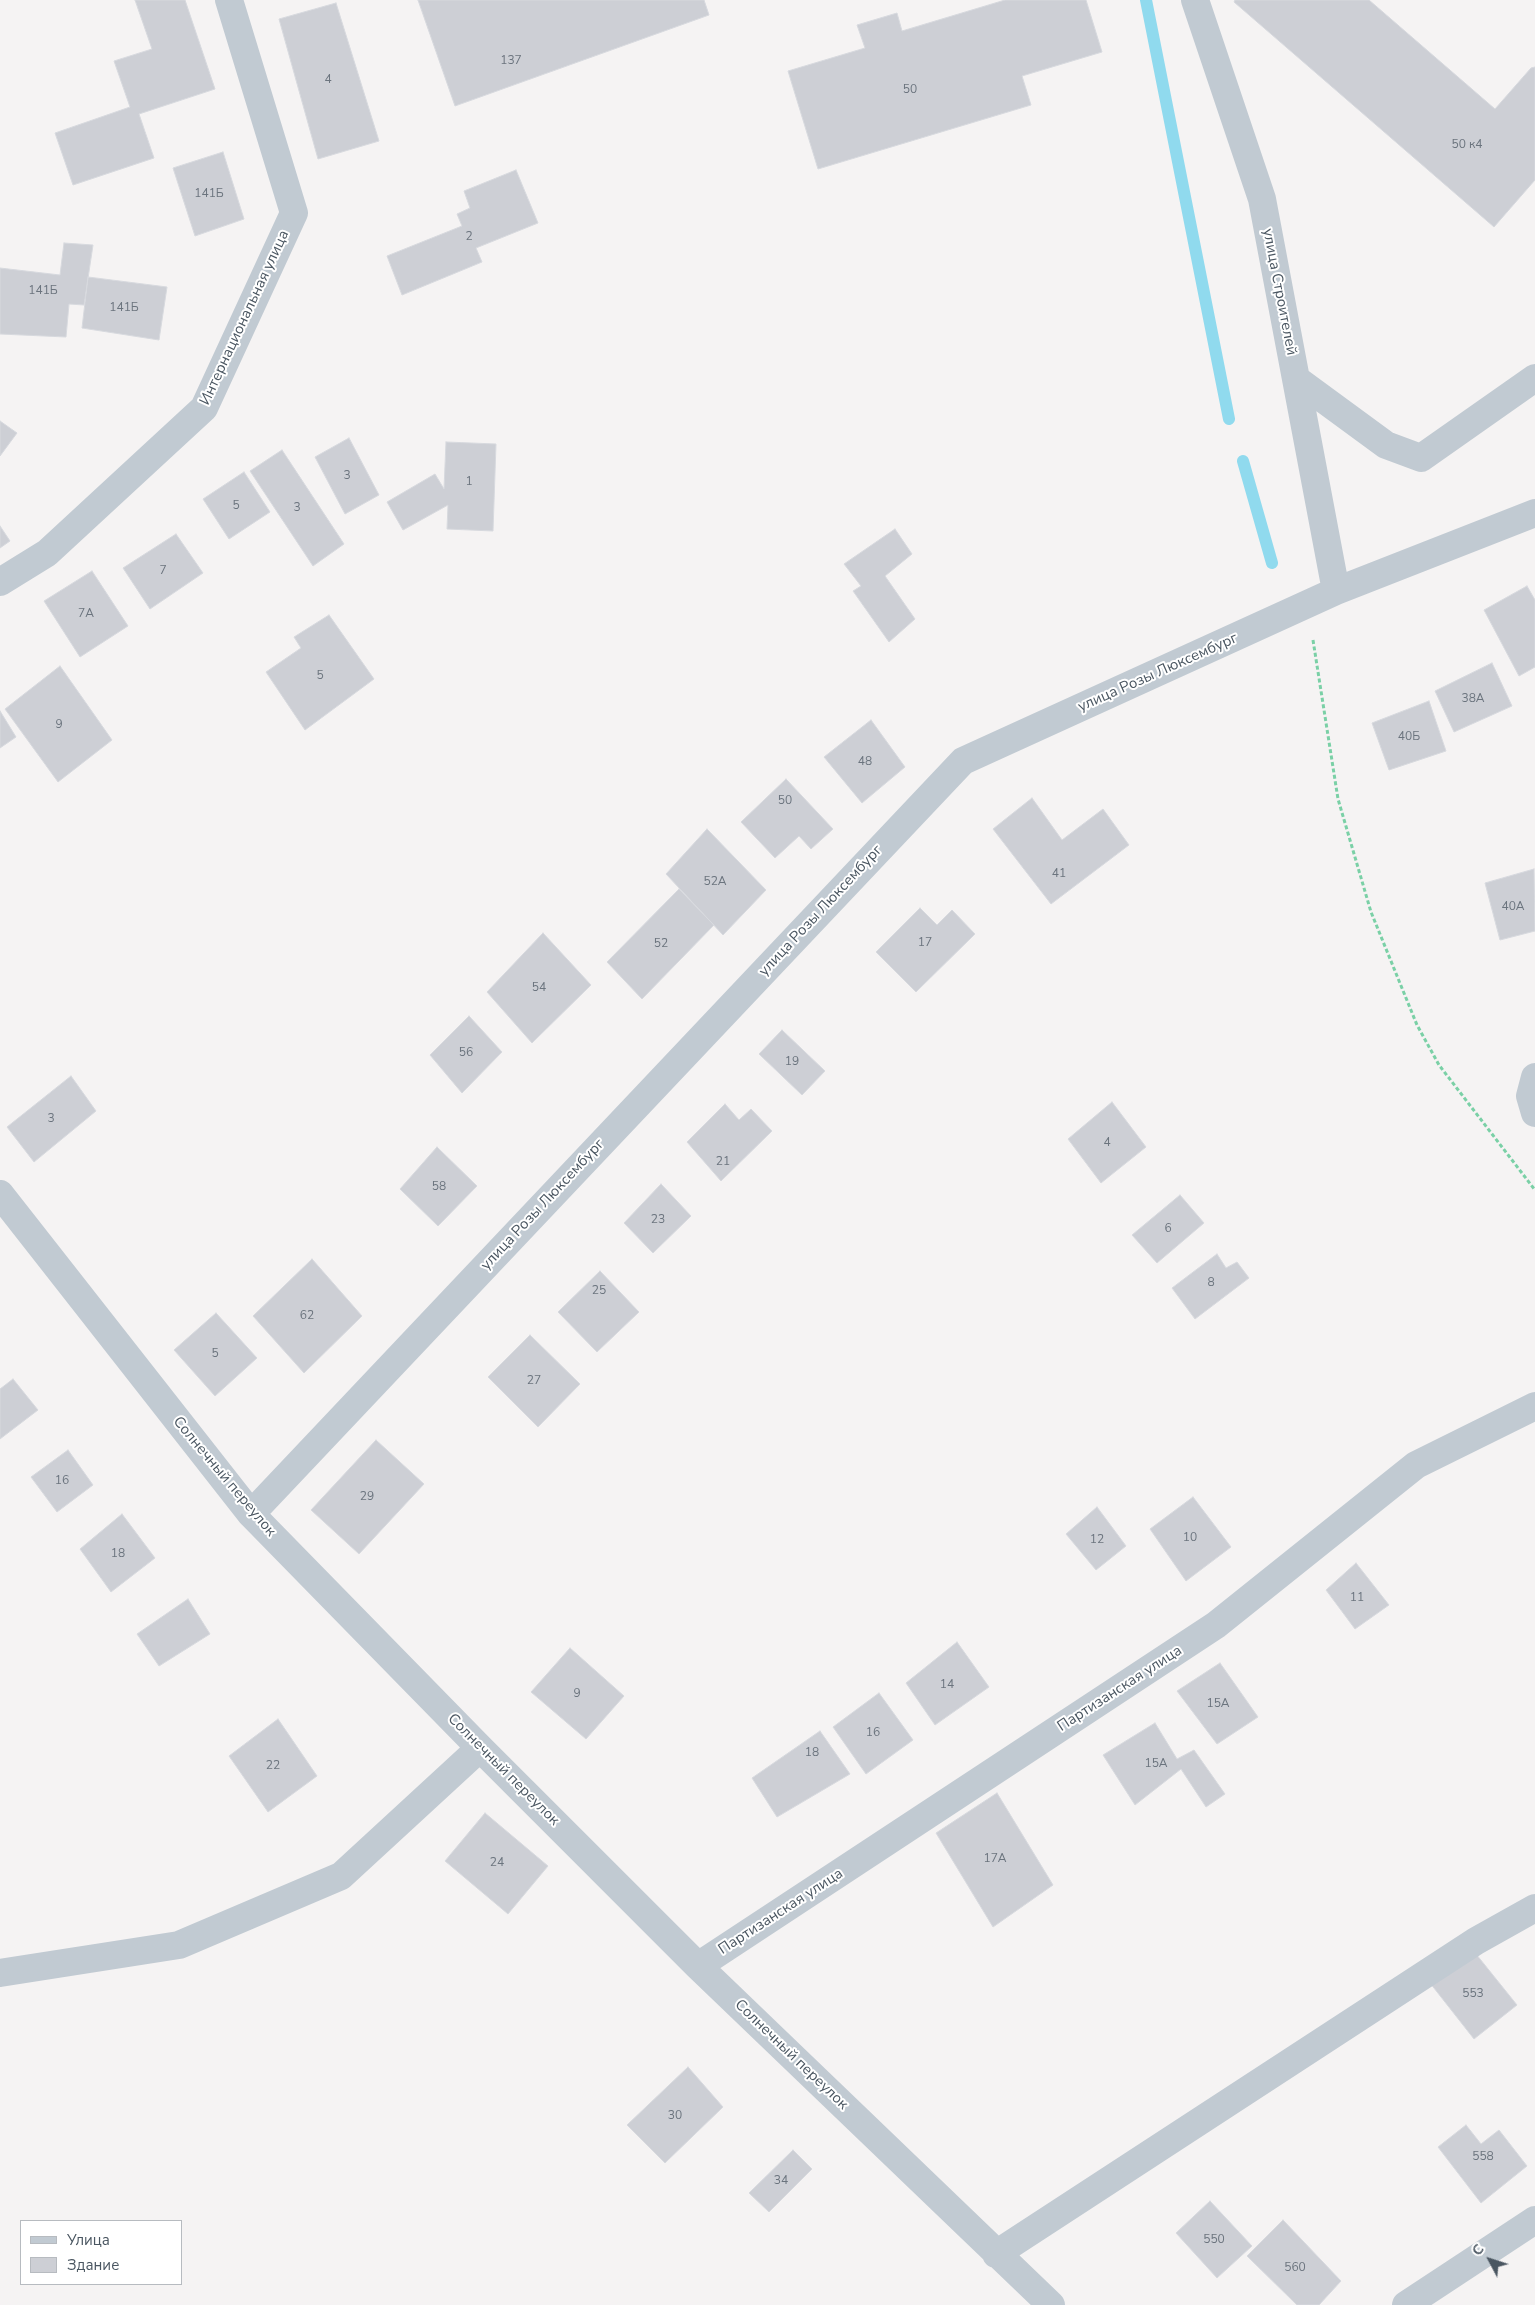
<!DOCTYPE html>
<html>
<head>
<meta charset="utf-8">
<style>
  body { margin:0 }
  #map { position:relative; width:1535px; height:2305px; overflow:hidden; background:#f5f3f3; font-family:"Nunito Sans",sans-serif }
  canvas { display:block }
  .legend { position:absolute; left:20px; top:2220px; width:162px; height:65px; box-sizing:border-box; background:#fff; border:1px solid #b7bbc0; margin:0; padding:6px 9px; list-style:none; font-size:15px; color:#4a5661 }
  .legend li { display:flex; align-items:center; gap:10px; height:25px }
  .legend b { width:25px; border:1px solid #b7bbc0 }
  .north { position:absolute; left:1465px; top:2235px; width:50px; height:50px; -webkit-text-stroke:4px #fff; paint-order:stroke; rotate:310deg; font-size:14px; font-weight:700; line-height:20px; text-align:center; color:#4a5661 }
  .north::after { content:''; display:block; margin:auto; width:18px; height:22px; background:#4a5661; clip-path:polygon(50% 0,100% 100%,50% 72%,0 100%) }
</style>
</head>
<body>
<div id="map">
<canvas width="1535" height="2305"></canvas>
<ul class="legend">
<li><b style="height:6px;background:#c1cad2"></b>Улица</li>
<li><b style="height:14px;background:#cdcfd5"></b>Здание</li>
</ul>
<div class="north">С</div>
</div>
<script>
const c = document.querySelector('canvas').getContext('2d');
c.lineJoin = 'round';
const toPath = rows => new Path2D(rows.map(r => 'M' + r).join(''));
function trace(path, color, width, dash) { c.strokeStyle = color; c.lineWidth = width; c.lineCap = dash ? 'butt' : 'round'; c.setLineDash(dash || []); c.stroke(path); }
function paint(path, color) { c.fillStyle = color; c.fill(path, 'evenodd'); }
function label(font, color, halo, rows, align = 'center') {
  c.font = font + ' "Nunito Sans",sans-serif'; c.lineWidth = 4; c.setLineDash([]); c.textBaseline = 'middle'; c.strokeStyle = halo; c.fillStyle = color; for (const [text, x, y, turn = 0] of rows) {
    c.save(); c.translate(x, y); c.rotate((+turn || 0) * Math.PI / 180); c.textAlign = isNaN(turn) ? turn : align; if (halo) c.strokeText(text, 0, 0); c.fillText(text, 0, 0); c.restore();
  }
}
trace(toPath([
  [1146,0,1229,419],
  [1243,461,1272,563]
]), '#90daee', 12);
const building = toPath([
  [135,0,185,0,215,89,139,114,154,158,73,185,55,133,130,107,114,61,152,49,135,0],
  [418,0,704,0,709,15,455,106,418,0],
  [1005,0,1086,0,1102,52,1022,76,1031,105,818,169,788,71,865,48,857,25,897,13,902,31,1005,0],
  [1235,0,1369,0,1495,109,1531,68,1535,67,1535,180,1494,227,1234,2,1235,0],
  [336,3,379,141,318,159,279,19,336,3],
  [223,152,244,219,195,236,173,168,223,152],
  [516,170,538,223,476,248,482,262,402,295,387,256,462,226,457,214,470,208,464,191,516,170],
  [64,243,93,245,84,305,69,304,66,337,0,334,0,268,60,275,64,243],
  [88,277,167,287,159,340,82,328,88,277],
  [0,421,17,433,0,456,0,421],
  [349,438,379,495,345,514,315,457,349,438],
  [446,442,496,444,493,531,447,529,448,505,403,530,387,502,435,474,444,489,446,442],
  [282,450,344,544,313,566,250,471,282,450],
  [244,472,270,512,229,539,203,499,244,472],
  [0,526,10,541,0,548,0,526],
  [895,529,912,554,885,576,915,619,889,642,853,591,861,586,844,564,895,529],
  [176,534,203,573,150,609,123,568,176,534],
  [92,571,128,626,80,657,44,601,92,571],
  [1527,586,1535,600,1535,667,1519,676,1484,610,1527,586],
  [329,615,374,679,305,730,266,672,301,648,294,637,329,615],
  [1492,663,1512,706,1454,732,1435,691,1492,663],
  [60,666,112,740,58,782,5,709,60,666],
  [1429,701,1446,751,1389,770,1372,723,1429,701],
  [0,711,16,737,0,748,0,711],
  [871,720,905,767,862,803,824,757,871,720],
  [786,779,833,829,811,849,799,836,775,858,741,822,786,779],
  [1032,798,1062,840,1103,809,1129,845,1051,904,993,829,1032,798],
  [707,829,766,890,723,935,666,874,707,829],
  [1534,869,1535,931,1500,940,1485,883,1534,869],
  [679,889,714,925,642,999,607,962,679,889],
  [920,908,937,925,952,910,975,934,916,992,876,952,920,908],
  [543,933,591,985,532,1043,487,992,543,933],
  [469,1016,502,1052,462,1093,430,1055,469,1016],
  [782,1030,825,1071,802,1095,759,1054,782,1030],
  [71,1076,96,1111,34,1162,7,1127,71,1076],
  [1112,1102,1146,1147,1101,1183,1068,1139,1112,1102],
  [725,1104,739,1120,751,1109,772,1131,721,1181,687,1142,725,1104],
  [437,1147,477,1186,438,1226,400,1189,437,1147],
  [661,1184,691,1216,653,1253,624,1223,661,1184],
  [1180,1195,1204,1223,1157,1263,1132,1235,1180,1195],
  [1217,1254,1226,1268,1237,1262,1249,1278,1195,1319,1172,1288,1217,1254],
  [312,1259,362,1316,304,1373,253,1316,312,1259],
  [600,1271,639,1312,597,1352,558,1312,600,1271],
  [216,1313,257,1358,215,1396,174,1350,216,1313],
  [530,1335,580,1384,538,1427,488,1377,530,1335],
  [13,1379,38,1410,0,1439,0,1389,13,1379],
  [376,1440,424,1484,359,1554,311,1510,376,1440],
  [68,1450,93,1485,57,1512,31,1477,68,1450],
  [1193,1497,1231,1547,1186,1581,1150,1529,1193,1497],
  [1097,1507,1126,1546,1096,1570,1066,1534,1097,1507],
  [122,1514,155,1558,111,1592,80,1549,122,1514],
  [1356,1563,1389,1605,1355,1629,1326,1590,1356,1563],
  [188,1599,210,1634,159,1666,137,1634,188,1599],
  [957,1642,989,1687,935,1725,906,1683,957,1642],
  [570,1648,624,1696,586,1739,531,1692,570,1648],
  [1220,1663,1258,1717,1217,1744,1177,1691,1220,1663],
  [879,1693,913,1740,866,1774,833,1727,879,1693],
  [278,1719,317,1776,268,1812,229,1756,278,1719],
  [1155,1723,1177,1759,1194,1750,1225,1794,1206,1807,1181,1769,1135,1805,1103,1755,1155,1723],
  [820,1731,850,1774,777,1817,752,1778,820,1731],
  [997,1793,1053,1885,993,1927,936,1833,997,1793],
  [485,1813,548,1866,508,1914,445,1861,485,1813],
  [1472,1949,1517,2005,1474,2039,1430,1983,1472,1949],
  [688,2067,723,2107,665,2163,627,2125,688,2067],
  [1466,2125,1481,2144,1499,2130,1527,2166,1481,2203,1438,2147,1466,2125],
  [793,2150,812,2169,769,2212,749,2193,793,2150],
  [1210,2201,1252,2246,1217,2278,1176,2233,1210,2201],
  [1283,2220,1341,2281,1319,2305,1297,2305,1247,2256,1283,2220]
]);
paint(building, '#cdcfd5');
trace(building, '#d7d9de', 1);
trace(toPath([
  [1313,640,1338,799,1371,912,1417,1025,1439,1065,1535,1190]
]), '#7ad0a6', 3, [4, 2.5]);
trace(toPath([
  [1195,0,1262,199,1336,591],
  [1296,379,1386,445,1421,458,1535,378],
  [0,582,47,553,204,408,294,213,229,0],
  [1535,1077,1530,1096,1535,1113],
  [0,1194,251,1514,480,1748,698,1966,1051,2305],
  [251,1514,963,761,1336,591,1535,513],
  [698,1966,1216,1625,1416,1465,1535,1406],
  [0,1973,179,1945,341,1876,480,1748],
  [996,2254,1476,1941,1535,1908],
  [1406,2305,1535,2220]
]), '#c1cad2', 28);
label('12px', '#6b747e', null, [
  ["137",511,61],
  ["4",328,80],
  ["50",910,90],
  ["50 к4",1467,145],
  ["141Б",209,194],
  ["2",469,237],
  ["141Б",43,291],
  ["141Б",124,308],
  ["3",347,476],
  ["1",469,482],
  ["5",236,506],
  ["3",297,508],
  ["7",163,571],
  ["7А",86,614],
  ["5",320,676],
  ["38А",1473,699],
  ["9",59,725],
  ["40Б",1409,737],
  ["48",865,762],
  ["50",785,801],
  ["41",1059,874],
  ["52А",715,882],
  ["40А",1513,907],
  ["17",925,943],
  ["52",661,944],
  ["54",539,988],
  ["56",466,1053],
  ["19",792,1062],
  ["3",51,1119],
  ["4",1107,1143],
  ["21",723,1162],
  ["58",439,1187],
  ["23",658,1220],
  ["6",1168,1229],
  ["8",1211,1283],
  ["25",599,1291],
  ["62",307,1316],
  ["5",215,1354],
  ["27",534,1381],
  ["16",62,1481],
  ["29",367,1497],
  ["10",1190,1538],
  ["12",1097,1540],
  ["18",118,1554],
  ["11",1357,1598],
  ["14",947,1685],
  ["9",577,1694],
  ["15А",1218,1704],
  ["16",873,1733],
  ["18",812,1753],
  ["15А",1156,1764],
  ["22",273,1766],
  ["17А",995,1859],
  ["24",497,1863],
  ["553",1473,1994],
  ["30",675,2116],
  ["558",1483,2157],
  ["34",781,2181],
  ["550",1214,2240],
  ["560",1295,2268]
]);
label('15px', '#4a5661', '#fff', [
  ["улица Строителей",1279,292,79],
  ["Интернациональная улица",245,318,-65],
  ["улица Розы Люксембург",1158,673,-24],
  ["улица Розы Люксембург",821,911,-47],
  ["улица Розы Люксембург",543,1205,-47],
  ["Солнечный переулок",224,1477,50],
  ["Партизанская улица",1120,1689,-33],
  ["Солнечный переулок",503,1770,45],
  ["Партизанская улица",781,1912,-33],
  ["Солнечный переулок",791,2055,44]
]);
</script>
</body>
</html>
